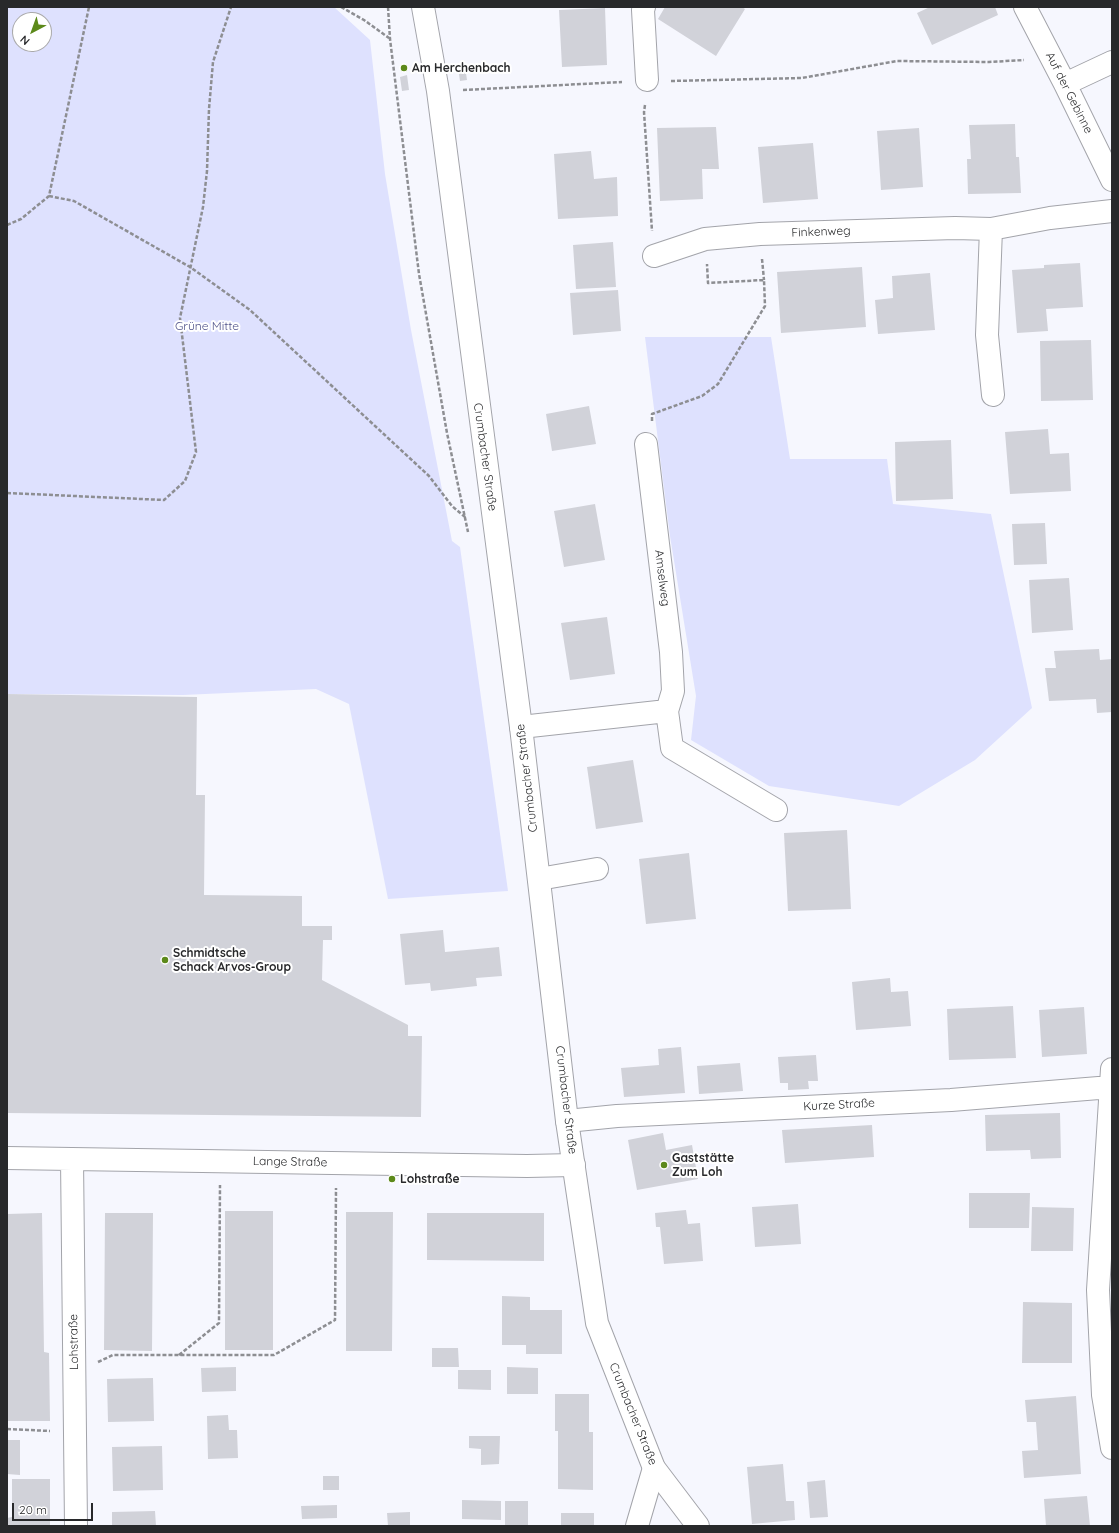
<!DOCTYPE html>
<html>
<head>
<meta charset="utf-8">
<style>
  body { margin:0 }
  #map { position:relative; width:1119px; height:1533px; overflow:hidden; background:#f6f7fe; font-family:Quicksand,sans-serif }
  canvas { display:block }
  .frame { position:absolute; inset:0; border:8px solid #28292b; pointer-events:none }
  .north { position:absolute; left:12px; top:12px; width:40px; height:40px; box-sizing:border-box; background:#fff; border:1px solid #a9a9aa; border-radius:50%; rotate:221deg; font-size:11px; font-weight:700; line-height:16px; text-align:center; color:#28292b }
  .north::after { content:''; display:block; margin:auto; width:14px; height:18px; background:#5c891a; clip-path:polygon(50% 0,100% 100%,50% 72%,0 100%) }
  .scale { position:absolute; left:12px; top:1503px; width:81px; height:18px; box-sizing:border-box; border:2px solid #28292b; border-top:0; padding-left:5px; font-size:12px; line-height:14px; white-space:nowrap; color:#28292b; -webkit-text-stroke:3px #fff; paint-order:stroke }
</style>
</head>
<body>
<div id="map">
<canvas width="1119" height="1533"></canvas>
<div class="frame"></div>
<div class="north">N</div>
<div class="scale">20 m</div>
</div>
<script>
const c = document.querySelector('canvas').getContext('2d');
c.lineJoin = 'round';
function paint(path, color) { c.fillStyle = color; c.fill(path, 'evenodd'); }
const toPath = rows => new Path2D(rows.map(r => 'M' + r).join(''));
function trace(path, color, width, dash) { c.strokeStyle = color; c.lineWidth = width; c.lineCap = dash ? 'butt' : 'round'; c.setLineDash(dash || []); c.stroke(path); }
function label(font, color, halo, rows, align = 'center') {
  c.font = font + ' Quicksand,sans-serif'; c.lineWidth = 4; c.setLineDash([]); c.textBaseline = 'middle'; c.strokeStyle = halo; c.fillStyle = color; for (const [text, x, y, turn = 0] of rows) {
    c.save(); c.translate(x, y); c.rotate((+turn || 0) * Math.PI / 180); c.textAlign = isNaN(turn) ? turn : align; if (halo) c.strokeText(text, 0, 0); c.fillText(text, 0, 0); c.restore();
  }
}
paint(toPath([
  [7,7,334,7,370,40,385,174,411,330,452,541,460,547,508,891,388,899,349,704,316,689,183,695,7,694],
  [20,20,44,20,44,44,20,44],
  [645,337,771,337,790,459,887,459,893,504,991,514,1032,708,975,760,899,806,769,786,691,740,696,696,670,536]
]), '#dee1fe');
paint(toPath([
  [665,7,742,7,745,9,716,56,658,19],
  [930,7,995,7,998,15,932,45,917,13],
  [605,8,607,65,562,67,559,10],
  [465,66,467,80,460,81,458,67],
  [407,75,409,90,402,91,400,77],
  [1015,124,1016,157,1019,157,1021,193,968,194,967,159,971,159,969,125],
  [716,127,719,169,702,169,703,199,660,201,657,128],
  [919,128,923,187,881,190,877,131],
  [813,143,818,199,763,203,758,147],
  [591,151,594,179,617,177,618,216,558,219,554,154],
  [613,242,616,287,576,289,573,245],
  [1080,263,1083,307,1046,309,1048,331,1017,333,1012,270,1044,268,1044,265],
  [862,267,866,327,781,333,777,272],
  [930,273,935,330,878,334,875,300,893,298,892,276],
  [618,290,621,331,573,335,570,293],
  [1091,340,1093,400,1041,401,1040,341],
  [589,406,596,444,552,451,546,414],
  [1048,429,1050,454,1069,453,1071,491,1010,494,1005,432],
  [951,440,953,499,896,501,895,442],
  [595,504,605,560,564,567,554,511],
  [1045,523,1047,564,1014,565,1012,524],
  [1069,578,1073,630,1032,633,1029,580],
  [607,617,615,674,570,680,561,623],
  [1099,649,1100,660,1112,659,1112,712,1097,713,1096,699,1049,701,1045,668,1056,668,1054,651],
  [7,694,197,697,196,795,205,795,204,895,302,896,302,926,332,926,332,940,323,940,322,980,408,1025,408,1036,422,1036,421,1117,7,1113],
  [633,760,643,822,596,829,587,767],
  [847,830,851,909,788,911,784,833],
  [689,853,696,919,646,924,639,859],
  [443,930,445,952,499,947,502,976,476,978,477,986,431,991,430,983,405,985,400,934],
  [890,978,891,992,908,991,911,1026,856,1030,852,982],
  [1013,1006,1016,1058,949,1060,947,1009],
  [1084,1007,1087,1054,1042,1057,1039,1010],
  [681,1047,685,1093,624,1097,621,1068,659,1065,658,1049],
  [816,1055,818,1081,808,1081,809,1089,788,1090,788,1083,780,1083,778,1057],
  [740,1063,743,1091,699,1094,697,1066],
  [1060,1113,1061,1158,1031,1159,1030,1150,986,1151,985,1115],
  [872,1125,874,1157,785,1163,782,1130],
  [663,1133,666,1150,692,1145,698,1179,637,1190,628,1140],
  [969,1193,1030,1193,1029,1228,969,1228],
  [798,1204,801,1244,755,1247,752,1207],
  [1032,1207,1074,1208,1073,1251,1031,1251],
  [686,1210,688,1224,700,1223,703,1261,664,1264,660,1227,656,1227,655,1213],
  [225,1211,273,1211,273,1350,225,1350],
  [346,1212,393,1212,392,1351,346,1351],
  [42,1213,44,1352,49,1353,50,1421,7,1421,7,1214],
  [105,1213,153,1213,152,1351,104,1350],
  [427,1213,544,1213,544,1261,427,1260],
  [502,1296,530,1297,530,1310,562,1310,562,1354,526,1354,526,1345,502,1345],
  [1023,1302,1072,1303,1072,1363,1022,1363],
  [432,1348,458,1348,459,1367,432,1367],
  [236,1367,236,1391,202,1392,201,1368],
  [507,1367,538,1368,538,1394,507,1394],
  [458,1370,491,1370,491,1390,458,1389],
  [153,1378,154,1421,108,1422,107,1379],
  [555,1394,589,1394,589,1432,593,1432,593,1490,558,1489,558,1431,555,1431],
  [1076,1396,1081,1474,1024,1478,1022,1451,1038,1450,1036,1422,1027,1422,1025,1400],
  [228,1415,229,1430,237,1430,238,1458,208,1459,207,1416],
  [469,1436,500,1436,499,1464,481,1465,481,1449,469,1448],
  [7,1440,20,1440,20,1475,7,1474],
  [162,1446,163,1490,113,1491,112,1447],
  [783,1464,786,1501,794,1501,795,1520,752,1524,747,1467],
  [323,1476,339,1476,339,1490,323,1490],
  [12,1479,50,1479,50,1526,7,1526,7,1518,12,1517],
  [825,1480,828,1517,810,1518,807,1482],
  [1087,1496,1090,1526,1046,1526,1044,1499],
  [462,1500,501,1501,501,1520,462,1519],
  [505,1501,528,1501,528,1526,505,1526],
  [337,1505,337,1518,302,1519,301,1506],
  [155,1511,156,1526,112,1526,112,1512],
  [410,1512,410,1526,388,1526,387,1513],
  [561,1513,594,1513,594,1526,561,1526]
]), '#d1d2d9');
const minor = toPath([
  [644,7,643,10,647,80],
  [1025,7,1065,84,1112,180],
  [1065,84,1112,62],
  [991,229,987,335,993,395],
  [654,256,705,239,760,234,955,228,991,229,1050,218,1112,211],
  [667,711,672,748,776,810],
  [521,727,667,711,673,691,671,652,646,444],
  [539,879,597,869],
  [1112,1069,1098,1290,1103,1395,1112,1448],
  [567,1121,617,1116,951,1100,1111,1087],
  [7,1158,527,1166,574,1165],
  [72,1159,76,1526],
  [637,1526,654,1468]
]);
const secondary = toPath([
  [423,7,438,91,521,727,567,1121,597,1323,654,1468,698,1526]
]);
trace(minor, '#a3a4aa', 24);
trace(secondary, '#a3a4aa', 24);
trace(toPath([
  [341,7,364,20,389,38],
  [388,7,390,39,419,274,447,433,468,532],
  [671,81,802,78,897,61,989,62,1024,60],
  [463,90,622,82],
  [645,105,644,112,652,231],
  [49,196,74,201,190,267,250,310,429,476,452,506,465,517],
  [7,225,21,219,49,196,89,7],
  [762,259,764,280],
  [652,421,652,414,702,396,718,384,765,306,764,280,708,283,707,264],
  [7,493,164,500,185,481,196,452,180,318,203,207,207,171,209,109,213,62,231,7],
  [179,1355,219,1323,220,1185],
  [98,1362,113,1355,274,1355,335,1320,336,1188],
  [7,1429,50,1431]
]), '#8d8e92', 2.5, [4, 2]);
trace(minor, '#fff', 22);
trace(secondary, '#fff', 22);
for (const [x, y, r, color] of [
  [404,68,4,"#5c891a"],
  [165,960,4,"#5c891a"],
  [664,1165,4,"#5c891a"],
  [392,1179,4,"#5c891a"]
]) { const dot = new Path2D(); dot.arc(x, y, r, 0, 2 * Math.PI); c.fillStyle = color; c.fill(dot); trace(dot, '#fff', 1.5); }
label('bold 12px', '#28292b', '#fff', [
  ["Am Herchenbach",412,68],
  ["Schmidtsche",173,953],
  ["Schack Arvos-Group",173,967],
  ["Gaststätte",672,1158],
  ["Zum Loh",672,1172],
  ["Lohstraße",400,1179]
], 'left');
label('12px', '#28292b', '#fff', [
  ["Auf der Gebinne",1069,93,63],
  ["Finkenweg",821,232,-2],
  ["Crumbacher Straße",485,457,82],
  ["Amselweg",662,578,83],
  ["Crumbacher Straße",527,778,-97],
  ["Crumbacher Straße",566,1100,83],
  ["Kurze Straße",839,1105,-3],
  ["Lange Straße",290,1162,1],
  ["Lohstraße",74,1342,-91],
  ["Crumbacher Straße",633,1414,68]
]);
label('12px', '#4e5189', '#fff', [
  ["Grüne Mitte",207,326]
]);
</script>
</body>
</html>
